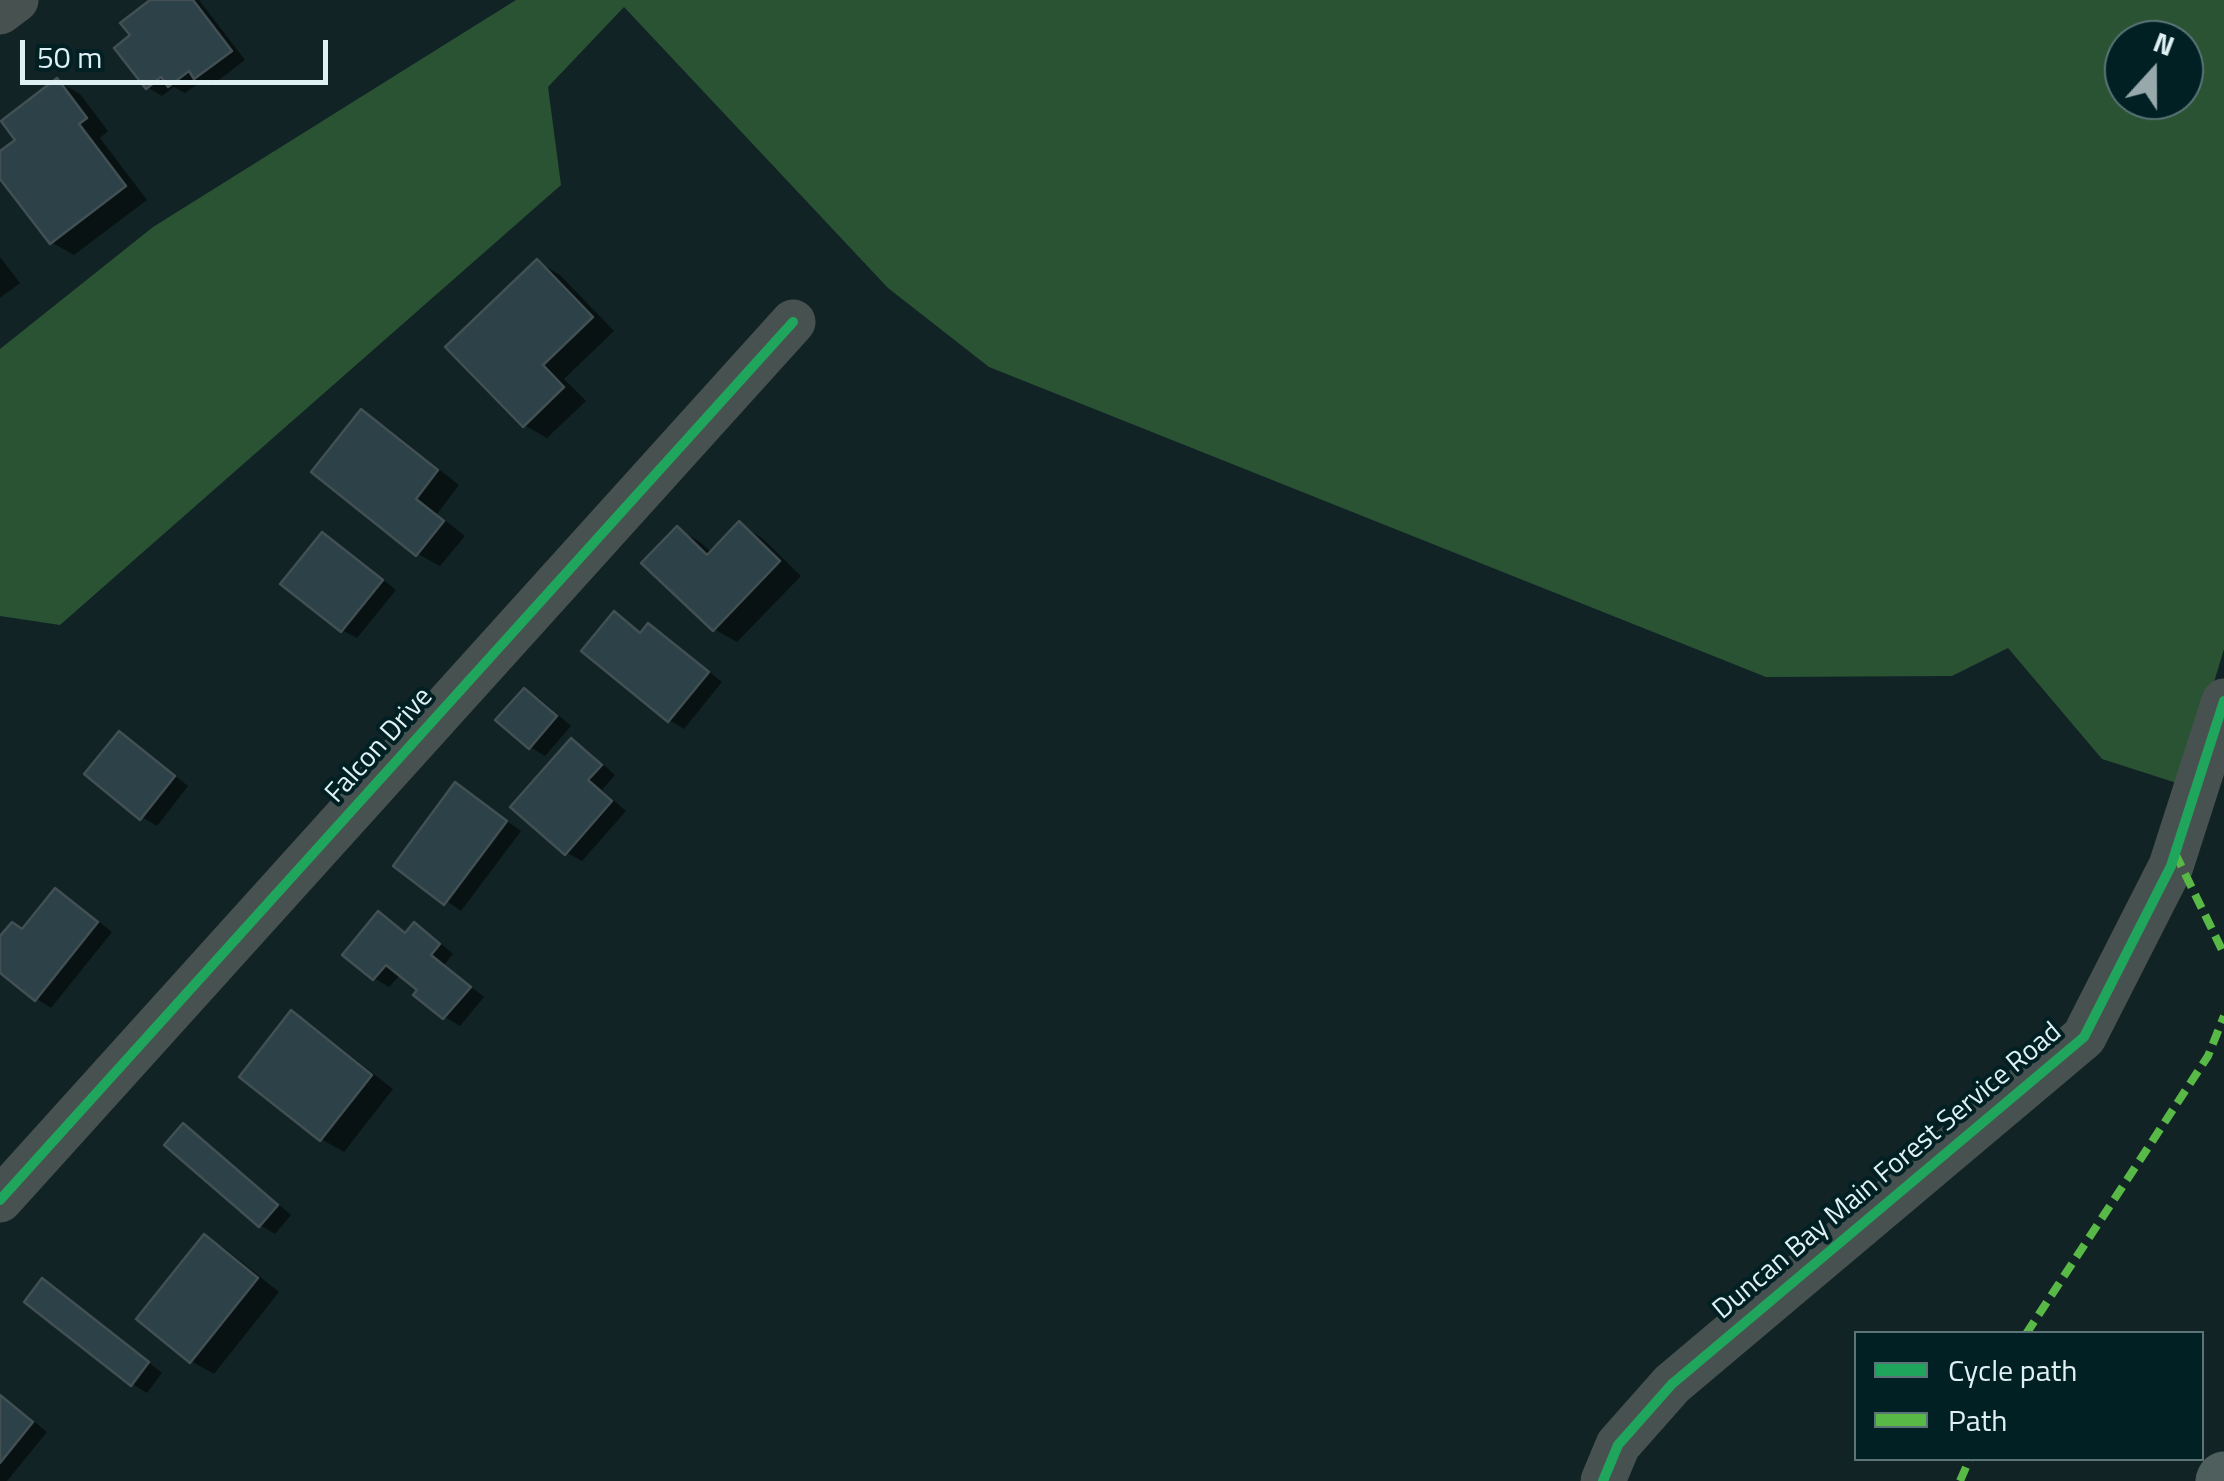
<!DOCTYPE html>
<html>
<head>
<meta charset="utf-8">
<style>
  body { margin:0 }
  #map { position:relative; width:2224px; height:1481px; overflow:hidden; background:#112325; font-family:"Titillium Web",sans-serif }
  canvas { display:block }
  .legend { position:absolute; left:1854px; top:1331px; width:350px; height:130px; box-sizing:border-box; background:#002024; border:2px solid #5a7477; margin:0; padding:12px 18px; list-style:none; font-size:30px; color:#e0f1f4 }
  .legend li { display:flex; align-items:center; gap:20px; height:50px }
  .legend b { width:50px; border:2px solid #5a7477 }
  .north { position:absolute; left:2104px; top:20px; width:100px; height:100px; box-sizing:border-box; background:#002024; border:2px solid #5a7477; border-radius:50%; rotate:21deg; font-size:28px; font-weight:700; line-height:40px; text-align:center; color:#e0f1f4 }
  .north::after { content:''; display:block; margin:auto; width:35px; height:45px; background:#98a9ac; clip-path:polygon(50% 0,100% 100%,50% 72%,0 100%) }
  .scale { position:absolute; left:20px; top:40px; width:308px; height:45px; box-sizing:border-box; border:5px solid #e0f1f4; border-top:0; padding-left:12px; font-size:30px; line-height:35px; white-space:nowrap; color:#e0f1f4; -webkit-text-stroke:8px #002024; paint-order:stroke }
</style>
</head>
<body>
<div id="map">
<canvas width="2224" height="1481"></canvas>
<ul class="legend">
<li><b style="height:12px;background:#20a55d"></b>Cycle path</li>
<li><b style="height:12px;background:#58b947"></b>Path</li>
</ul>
<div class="north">N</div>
<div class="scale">50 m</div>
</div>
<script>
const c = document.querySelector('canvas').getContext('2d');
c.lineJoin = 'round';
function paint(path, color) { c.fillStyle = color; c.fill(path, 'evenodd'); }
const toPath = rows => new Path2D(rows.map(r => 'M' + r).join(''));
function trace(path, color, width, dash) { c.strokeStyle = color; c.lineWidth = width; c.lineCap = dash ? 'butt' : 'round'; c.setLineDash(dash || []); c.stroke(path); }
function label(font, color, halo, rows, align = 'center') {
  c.font = font + ' "Titillium Web",sans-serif'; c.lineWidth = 8; c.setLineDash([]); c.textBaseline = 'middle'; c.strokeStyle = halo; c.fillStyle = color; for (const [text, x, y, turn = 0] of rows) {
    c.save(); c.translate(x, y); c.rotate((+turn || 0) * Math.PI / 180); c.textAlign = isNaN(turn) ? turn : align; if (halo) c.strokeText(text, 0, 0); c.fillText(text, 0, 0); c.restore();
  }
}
paint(toPath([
  [516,0,2224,0,2224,649,2183,785,2102,759,2008,648,1952,676,1766,677,989,367,888,288,624,7,548,87,561,185,60,625,0,616,0,349,153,227],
  [2124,40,2184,40,2184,100,2124,100]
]), '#2a5334');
paint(toPath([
  [154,0,199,0,245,60,211,86,202,81,185,93,174,87,162,96,147,87,133,36],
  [57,81,80,94,108,131,100,138,147,200,74,255,51,242,0,174,0,154,18,140],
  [0,257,20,283,0,298],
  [538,262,560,275,614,331,564,379,586,401,547,438,524,425],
  [362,413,385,426,459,485,437,514,465,536,440,566,418,554],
  [739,524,762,538,801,576,737,642,714,629,678,529,700,542,712,553],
  [322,535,337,543,396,590,357,638,342,630],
  [615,614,643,634,649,626,664,634,722,682,684,729,669,720],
  [525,691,540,699,571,726,545,756,530,747],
  [119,734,134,743,188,786,157,826,142,817],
  [571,741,586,749,615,775,602,790,626,811,582,861,567,853],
  [456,785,521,831,461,911,396,866],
  [55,891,70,899,112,932,51,1008,37,999,0,970,0,940,23,931],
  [379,914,408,934,415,926,430,934,453,954,444,965,484,997,460,1026,445,1017,417,994,421,990,401,974,389,987,374,978,345,955],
  [292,1014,314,1027,393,1089,344,1152,321,1139],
  [184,1126,198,1135,291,1215,275,1234,260,1225],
  [204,1237,227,1250,279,1292,214,1374,191,1361],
  [43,1282,58,1290,162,1373,147,1393,132,1384],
  [0,1394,47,1432,7,1481,0,1481]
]), '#0007');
const building = toPath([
  [150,0,193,0,232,51,194,79,189,71,168,87,161,77,146,89,114,48,130,35,120,23,150,0],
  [57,78,87,118,79,124,126,186,50,244,0,179,0,151,15,140,1,121,57,78],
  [537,259,593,317,543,365,564,387,523,427,445,347,537,259],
  [361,409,438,470,416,499,444,521,416,556,311,472,361,409],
  [739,521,780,561,713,631,641,563,677,526,707,555,739,521],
  [322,532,383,580,341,632,280,584,322,532],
  [614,611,640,633,648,623,709,672,668,722,581,651,614,611],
  [524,688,557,716,529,749,495,720,524,688],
  [119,731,175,776,140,820,84,774,119,731],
  [571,738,602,765,588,780,612,801,565,855,510,807,571,738],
  [455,782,507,821,444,905,393,866,455,782],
  [55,888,98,922,35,1001,0,973,0,936,12,922,22,929,55,888],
  [378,911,405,933,414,922,440,944,431,955,471,987,443,1019,413,995,417,990,386,965,373,980,342,955,378,911],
  [291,1010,372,1075,320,1141,239,1077,291,1010],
  [183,1123,278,1205,259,1227,164,1145,183,1123],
  [204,1234,258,1278,190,1363,136,1319,204,1234],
  [42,1278,149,1362,131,1386,24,1302,42,1278],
  [0,1395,33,1422,0,1463,0,1395]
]);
paint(building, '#2d4148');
trace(building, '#425053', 2.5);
trace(toPath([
  [0,12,16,0],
  [0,1200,793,322],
  [1603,1481,1618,1445,1672,1384,2084,1037,2171,866,2224,701]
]), '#475250', 45);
trace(toPath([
  [2223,1481,2224,1479]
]), '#4f5f5d', 55);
trace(toPath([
  [2175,853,2224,954],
  [2026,1334,2208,1056,2224,1016],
  [1960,1481,1970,1458]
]), '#58b947', 8, [15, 8]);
trace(toPath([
  [0,1200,793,322],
  [1603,1481,1618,1445,1672,1384,2084,1037,2171,866,2224,701]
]), '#20a55d', 10);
label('28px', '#e0f1f4', '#002024', [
  ["Falcon Drive",380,746,-48],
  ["Duncan Bay Main Forest Service Road",1888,1172,-40]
]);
</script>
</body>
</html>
